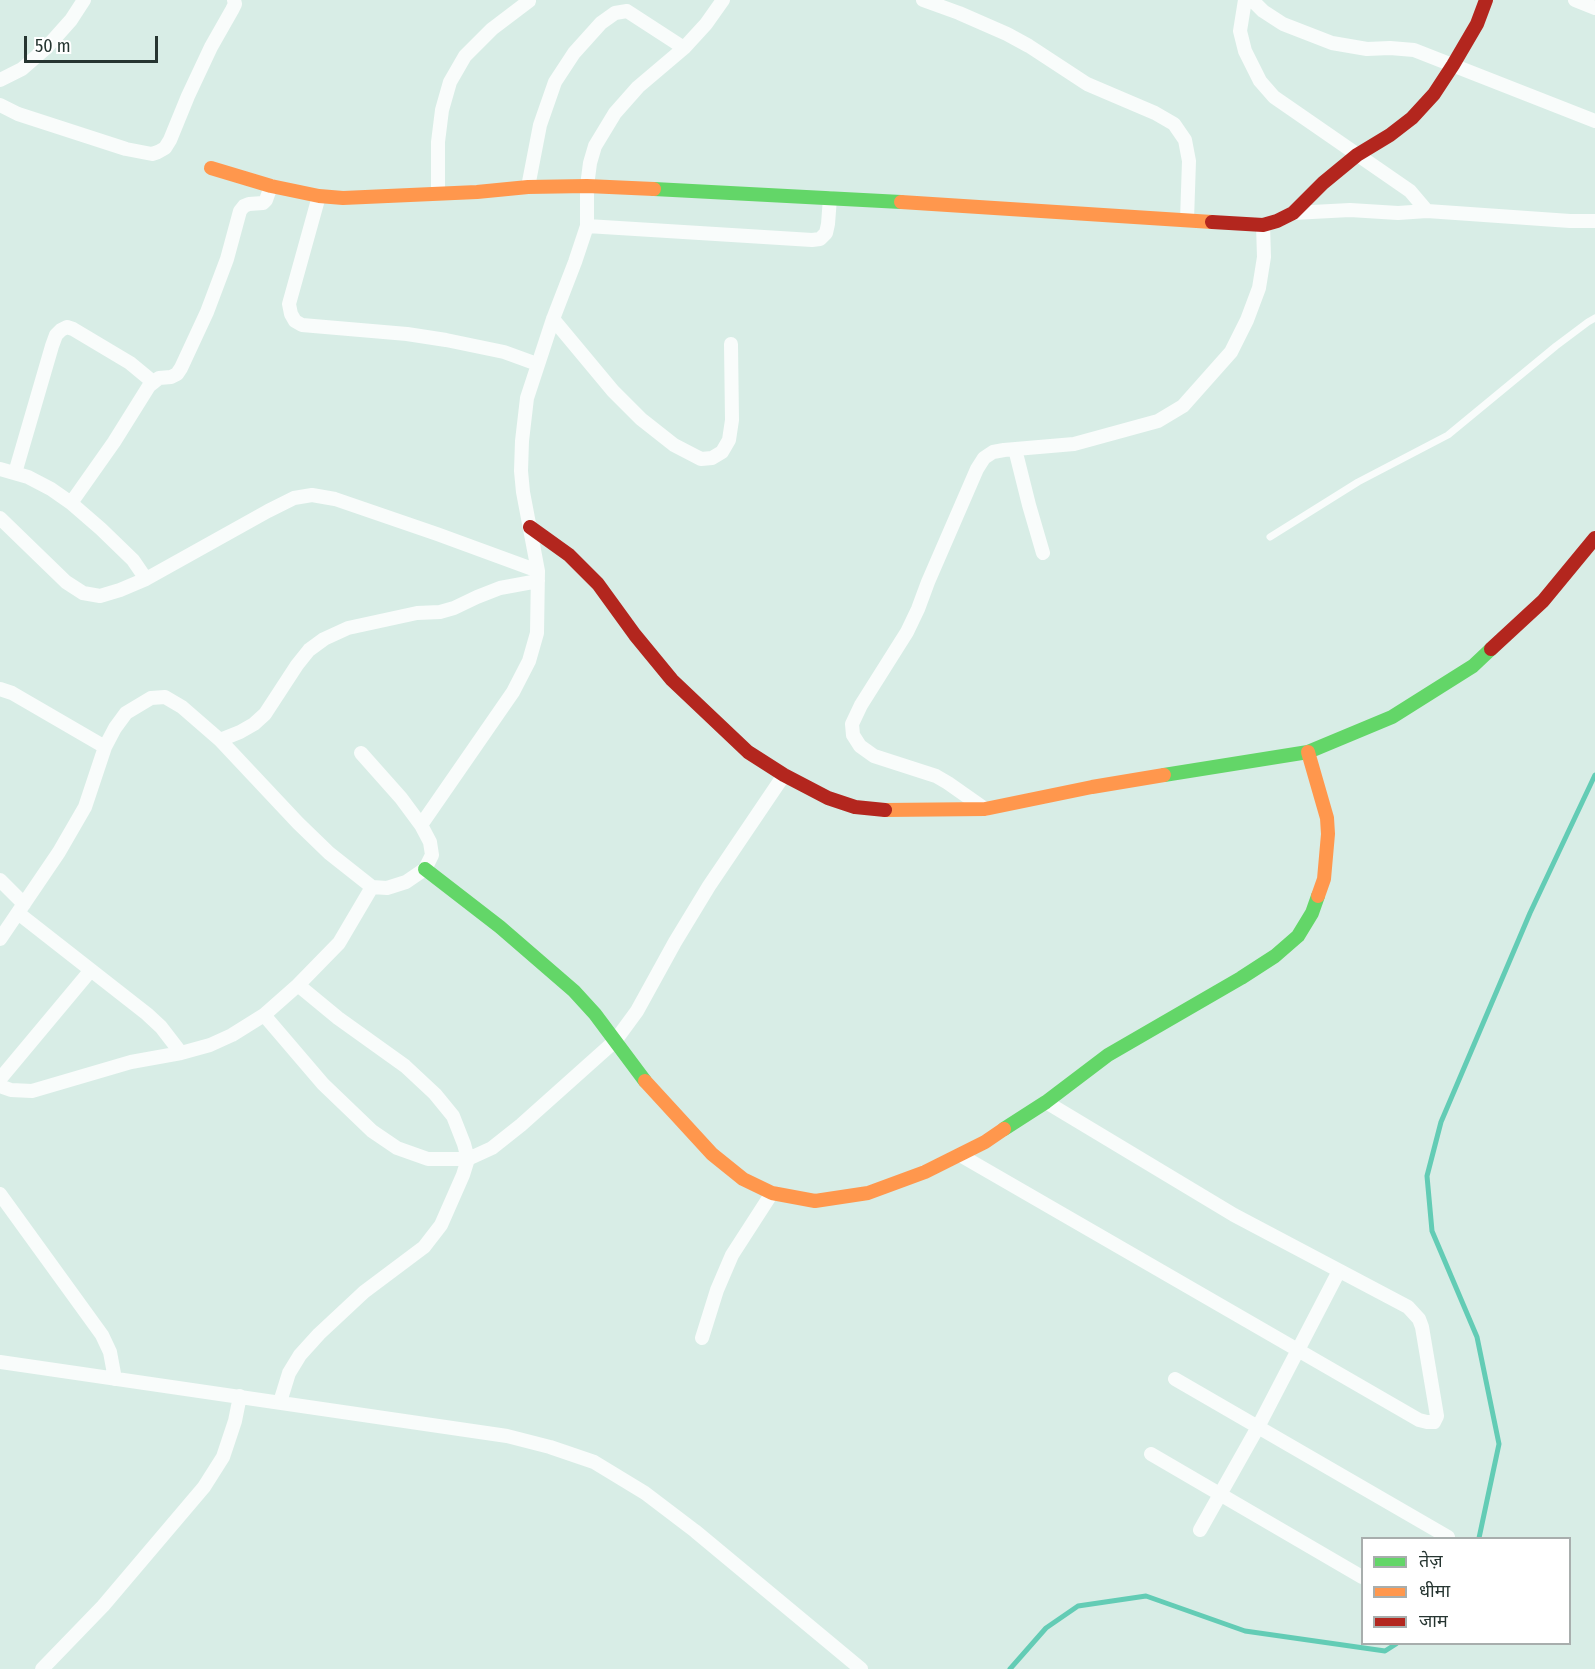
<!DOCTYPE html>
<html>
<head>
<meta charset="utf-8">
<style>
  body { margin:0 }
  #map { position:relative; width:1595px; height:1669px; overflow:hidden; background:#d8ede6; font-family:"Fira Sans Condensed","Noto Sans Devanagari",sans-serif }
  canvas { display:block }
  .legend { position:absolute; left:1361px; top:1537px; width:210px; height:108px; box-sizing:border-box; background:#fff; border:2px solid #a8aead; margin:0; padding:8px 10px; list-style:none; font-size:18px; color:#263531 }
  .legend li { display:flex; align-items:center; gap:12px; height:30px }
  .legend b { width:30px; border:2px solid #a8aead }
  .scale { position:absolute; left:24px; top:36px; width:134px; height:27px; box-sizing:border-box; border:3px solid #263531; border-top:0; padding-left:8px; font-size:18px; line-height:21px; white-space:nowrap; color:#263531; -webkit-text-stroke:4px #fff; paint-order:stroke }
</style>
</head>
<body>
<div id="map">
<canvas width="1595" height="1669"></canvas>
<ul class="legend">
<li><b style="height:8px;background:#63d668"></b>तेज़</li>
<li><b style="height:8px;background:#ff974d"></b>धीमा</li>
<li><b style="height:8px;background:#b3261e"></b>जाम</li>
</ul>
<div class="scale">50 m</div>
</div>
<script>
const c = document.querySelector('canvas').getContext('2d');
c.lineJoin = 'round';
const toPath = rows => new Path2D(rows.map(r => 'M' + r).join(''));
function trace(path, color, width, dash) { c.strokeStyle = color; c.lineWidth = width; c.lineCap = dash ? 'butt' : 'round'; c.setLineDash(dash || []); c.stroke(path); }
trace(toPath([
  [1479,1538,1499,1444,1477,1337,1432,1231,1427,1176,1441,1122,1530,913,1595,775],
  [1010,1669,1046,1628,1078,1606,1146,1596,1245,1631,1385,1651,1396,1644]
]), '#63ccb5', 5);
trace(toPath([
  [1270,537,1358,482,1448,435,1556,346,1588,322,1595,318]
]), '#f9fcfb', 7);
trace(toPath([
  [923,0,959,13,1007,34,1029,46,1087,84,1155,113,1174,124,1185,140,1189,161,1187,220],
  [1245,0,1240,31,1245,51,1260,81,1274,97,1410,191,1427,211],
  [1252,0,1263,11,1283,24,1332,43,1367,49,1390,48,1414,50,1595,121],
  [1575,0,1595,8],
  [0,80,22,69,46,48,71,20,84,0],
  [0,105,18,114,126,149,152,154,158,152,165,148,170,140,188,96,211,47,232,10,235,4,234,0],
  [528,187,540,125,555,82,574,53,601,23,615,13,627,11,684,48],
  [438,193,438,142,442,110,450,82,465,56,492,29,529,1],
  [319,196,289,304,291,314,295,321,302,325,407,334,446,340,504,352,537,364],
  [1293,213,1350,210,1398,213,1427,211,1570,221,1595,221],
  [587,226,812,240,820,239,826,233,828,224,830,198],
  [553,319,613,391,641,419,674,445,701,459,712,458,722,452,729,440,732,420,731,344],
  [1015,449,1029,505,1043,553],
  [0,469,28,477,51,489,71,503,101,529,133,560,146,579],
  [15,473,52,346,56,335,61,330,67,327,73,329,130,363,153,382],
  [71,503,114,442,149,386,159,378,171,377,177,374,181,368,207,312,227,259,240,211,244,206,249,204,263,203,266,200,271,186],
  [0,518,66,582,83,593,100,596,120,590,146,579,268,511,294,498,312,495,335,499,437,534,538,571],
  [0,689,12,693,105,747],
  [220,740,240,732,254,724,265,714,297,665,309,650,324,639,348,628,417,613,440,612,454,608,477,597,500,588,538,581],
  [985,809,948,783,936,776,874,756,860,746,853,735,852,724,861,705,907,632,918,609,928,582,977,469,984,458,993,452,1004,450,1074,444,1158,421,1183,406,1231,352,1247,320,1259,288,1264,257,1263,225],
  [421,825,513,692,529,661,537,633,538,571,523,492,521,471,522,441,527,398,553,319,575,262,587,226,587,186,590,163,595,146,615,113,638,87,684,48,706,24,723,0],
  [0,880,24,904],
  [18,913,147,1014,161,1027,181,1053],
  [0,939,59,852,85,807,105,747,115,728,126,713,151,698,165,697,182,707,220,740,298,823,329,853,372,887,387,888,406,882,425,869,432,855,430,842,421,825,401,798,361,753],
  [264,1015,323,1084,372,1131,397,1148,428,1159,468,1159,492,1148,521,1125,615,1041,637,1011,675,942,709,886,784,775],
  [0,1079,91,970],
  [0,1086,11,1090,32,1091,131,1062,181,1053,210,1045,232,1035,264,1015,298,985,339,943,372,887],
  [960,1155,1419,1420,1427,1422,1434,1422,1437,1416,1422,1327,1419,1319,1408,1307,1234,1215,1046,1102],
  [0,1194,102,1335,110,1352,115,1379],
  [702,1338,717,1290,732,1255,772,1193],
  [0,1362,507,1436,550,1447,594,1462,645,1493,695,1531,861,1669],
  [1175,1379,1448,1537],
  [280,1402,289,1373,300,1355,319,1334,364,1292,424,1247,441,1225,463,1175,468,1159,464,1144,453,1116,435,1094,405,1066,338,1018,298,985],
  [1151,1454,1362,1577],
  [1200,1530,1258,1427,1339,1271],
  [42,1669,103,1606,204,1487,223,1457,235,1421,240,1396]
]), '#f9fcfb', 14);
trace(toPath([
  [654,189,901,202],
  [1164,775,1308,752,1392,717,1473,666,1491,649],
  [425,869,500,927,574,991,595,1014,645,1081],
  [1004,1129,1046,1102,1108,1055,1241,978,1275,956,1298,936,1312,913,1318,896]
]), '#63d668', 14);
trace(toPath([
  [211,168,271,186,319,196,343,198,477,192,528,187,587,186,654,189],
  [901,202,1212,222],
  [1308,752,1327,818,1328,834,1324,879,1318,896],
  [885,810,985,809,1092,787,1164,775],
  [645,1081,712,1154,743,1179,772,1193,815,1201,868,1193,925,1172,985,1142,1004,1129]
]), '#ff974d', 14);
trace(toPath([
  [1212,222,1263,225,1277,221,1293,213,1323,183,1357,155,1390,135,1412,118,1434,94,1453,65,1477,24,1486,0],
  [530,527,569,555,598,584,635,635,672,680,748,752,784,775,828,798,855,807,885,810],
  [1491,649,1543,601,1595,538]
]), '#b3261e', 14);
</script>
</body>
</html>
